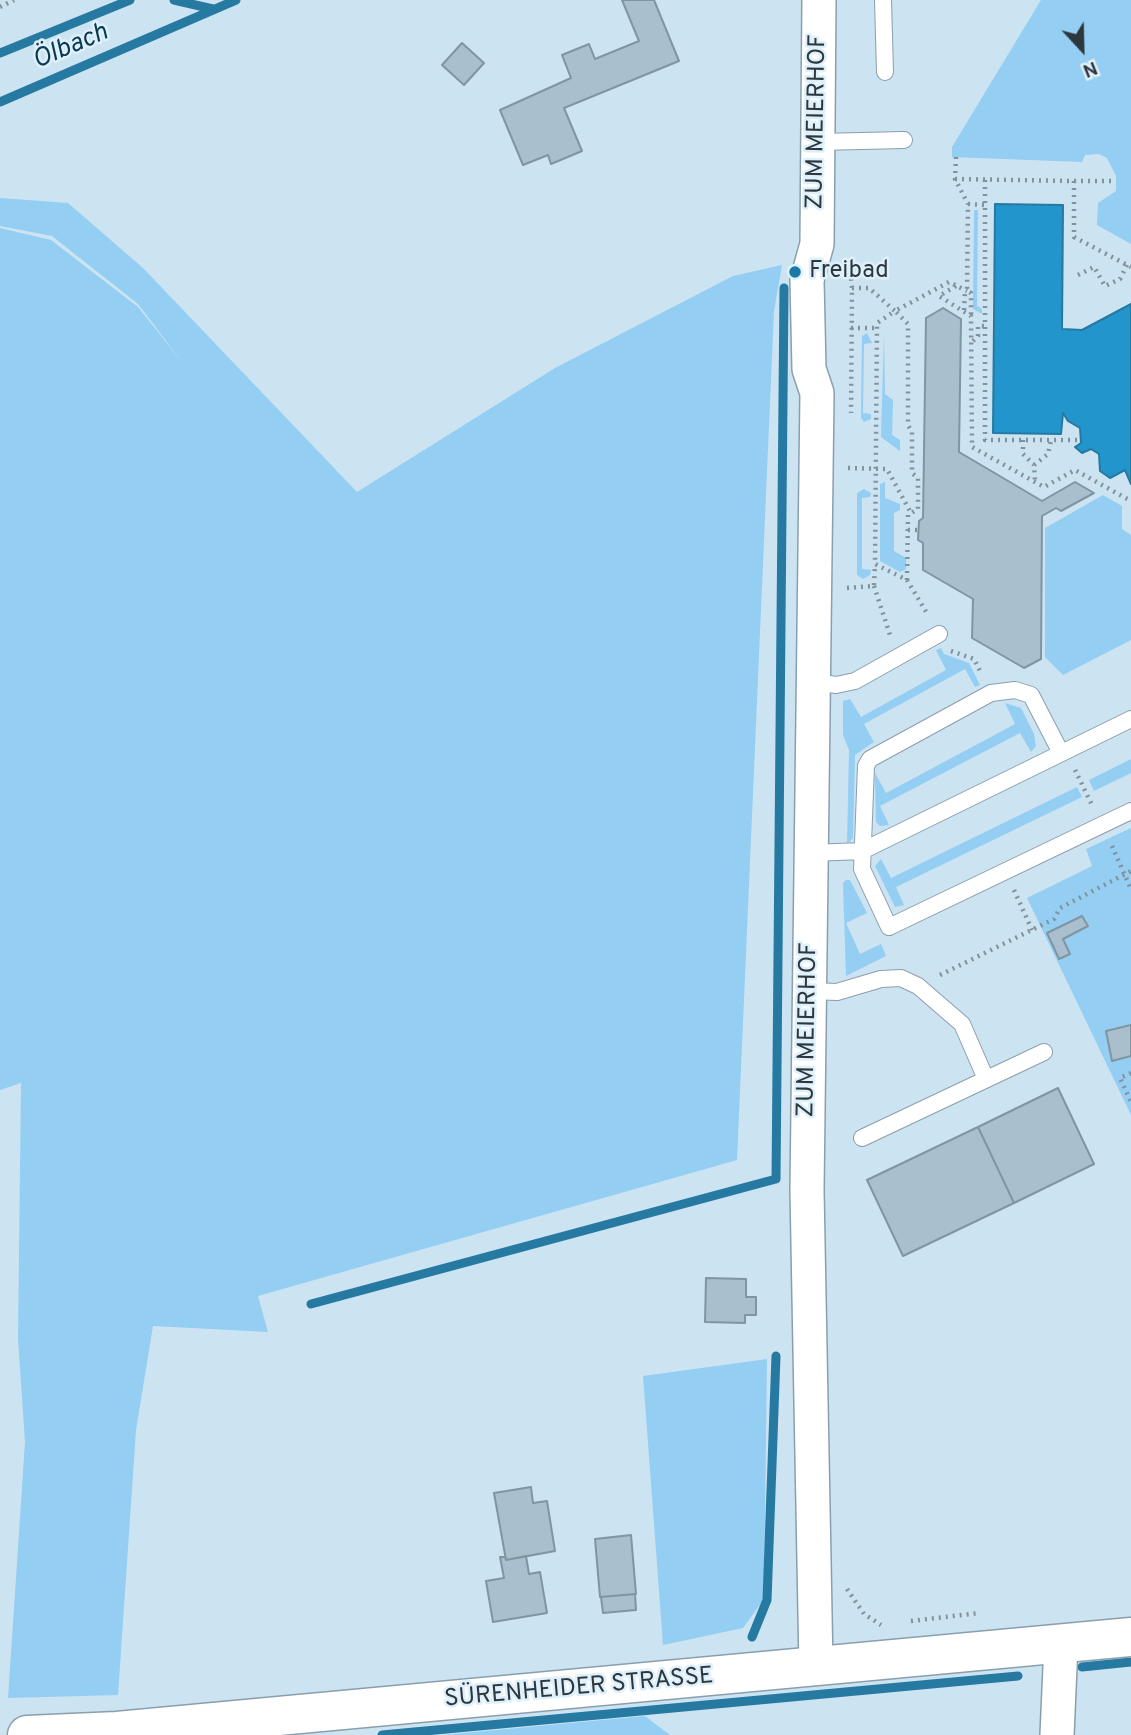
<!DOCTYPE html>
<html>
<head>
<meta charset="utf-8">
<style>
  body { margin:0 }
  #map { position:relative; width:1131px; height:1735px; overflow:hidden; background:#cce3f2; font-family:Overpass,sans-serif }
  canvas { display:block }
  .north { position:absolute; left:1047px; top:14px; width:70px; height:70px; -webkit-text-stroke:5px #ddf0fb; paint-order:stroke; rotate:158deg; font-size:19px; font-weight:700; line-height:28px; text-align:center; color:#2e373c }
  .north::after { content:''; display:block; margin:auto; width:24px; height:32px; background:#2e373c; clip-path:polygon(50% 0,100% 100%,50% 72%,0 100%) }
</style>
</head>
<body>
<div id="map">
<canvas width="1131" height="1735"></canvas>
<div class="north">N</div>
</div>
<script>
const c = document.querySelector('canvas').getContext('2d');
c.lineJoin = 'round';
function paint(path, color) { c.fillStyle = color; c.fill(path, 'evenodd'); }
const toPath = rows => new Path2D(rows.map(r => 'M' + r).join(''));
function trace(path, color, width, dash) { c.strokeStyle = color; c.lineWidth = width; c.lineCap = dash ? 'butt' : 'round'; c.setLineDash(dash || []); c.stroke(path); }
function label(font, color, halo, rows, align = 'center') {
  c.font = font + ' Overpass,sans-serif'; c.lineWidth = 5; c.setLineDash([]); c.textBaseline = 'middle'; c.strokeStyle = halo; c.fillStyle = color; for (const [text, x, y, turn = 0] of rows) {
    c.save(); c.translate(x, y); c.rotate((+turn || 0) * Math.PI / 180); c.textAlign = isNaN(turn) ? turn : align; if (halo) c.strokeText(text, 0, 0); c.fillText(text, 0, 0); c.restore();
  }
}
paint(toPath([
  [1041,0,1131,0,1131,244,1097,225,1098,203,1116,191,1116,176,1107,158,1099,154,1085,155,1082,162,952,157,952,147],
  [0,198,68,203,143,268,357,492,555,368,733,276,782,265,774,311,737,1160,258,1296,268,1332,153,1326,136,1430,118,1695,8,1698,25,1442,18,1339,21,1083,0,1090,0,228,51,240,138,307,182,362,138,304,52,236,0,226],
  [974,210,978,210,977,306,982,309,982,314,973,309],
  [867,333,872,343,864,344,863,413,871,414,871,419,864,422,861,418,862,336],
  [884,334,885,394,893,400,892,435,900,440,900,451,881,437],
  [885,482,885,498,900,504,900,510,894,513,894,551,906,558,906,569,900,572,880,561,880,484],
  [864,489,871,493,870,497,862,498,862,569,871,570,870,575,863,579,857,575,857,493],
  [1103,495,1122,506,1122,529,1131,535,1131,640,1063,675,1045,657,1045,528],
  [941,648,944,654,969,663,980,685,975,687,965,669,864,724,874,742,855,755,853,838,847,845,849,750,843,735,843,701,850,699,861,717,946,670,936,650],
  [1005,703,1021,708,1034,734,1036,746,1031,752,1020,733,880,806,889,825,880,826,876,822,875,773,886,793,1015,724],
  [1131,759,1131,773,1094,791,1089,780],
  [1077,787,1082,797,896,887,904,905,895,907,875,866,881,859,891,878],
  [1131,828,1131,1115,1027,898,1092,866,1086,849],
  [846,880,850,880,867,913,846,923,860,954,881,944,886,956,846,976,843,883],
  [767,1359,764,1599,743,1628,663,1645,643,1376],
  [645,1716,670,1735,443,1735]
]), '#94cef2');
const water = toPath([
  [995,204,1063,205,1062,329,1082,330,1131,304,1131,484,1125,470,1110,478,1100,471,1099,454,1091,449,1082,453,1075,447,1081,443,1080,428,1068,421,1063,413,1061,434,993,433,995,204]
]);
paint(water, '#2295cc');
trace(water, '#2679a1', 2);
trace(toPath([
  [174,0,213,9],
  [0,53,130,0],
  [0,102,236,0],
  [311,1304,776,1179,784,288],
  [752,1637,767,1600,776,1356],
  [1082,1667,1131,1662],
  [382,1735,1018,1676]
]), '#2679a1', 9);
const building = toPath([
  [622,0,654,0,679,61,564,108,582,151,551,164,548,155,523,165,500,110,571,78,562,55,589,44,595,59,639,41,622,0],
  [462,43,484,63,464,85,442,65,462,43],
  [943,308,961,319,959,452,1042,501,1075,482,1094,493,1061,511,1056,508,1042,516,1041,659,1024,668,972,638,973,599,923,570,923,543,918,540,919,521,923,518,926,318,943,308],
  [1082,916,1088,926,1063,939,1070,954,1059,959,1047,933,1082,916],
  [1131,1025,1131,1056,1112,1061,1106,1031,1131,1025],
  [1058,1088,1094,1164,1014,1203,978,1127,1058,1088],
  [978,1127,1014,1203,903,1256,867,1180,978,1127],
  [706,1278,746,1279,746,1297,756,1297,756,1315,745,1315,745,1323,705,1322,706,1278],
  [531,1487,533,1503,547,1501,555,1551,506,1560,494,1493,531,1487],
  [631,1535,636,1594,600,1597,595,1539,631,1535],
  [526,1556,529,1574,540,1572,547,1613,493,1622,486,1581,504,1578,500,1557,505,1557,506,1560,526,1556],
  [635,1594,636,1610,603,1613,601,1597,635,1594]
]);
paint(building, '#a9bfcd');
trace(building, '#7f95a2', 2);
const lane = toPath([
  [883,0,885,72],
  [819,142,904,140],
  [815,682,836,685,855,681,939,634],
  [1061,753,1031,695,1015,690,991,693,870,759,866,766,862,869,889,927,1131,811],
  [812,853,862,851,1131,719],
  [810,991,837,992,881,979,901,978,918,986,962,1024,986,1079],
  [862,1138,1044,1052]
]);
const street = toPath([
  [816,1667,807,1190,817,393,809,369,807,280,817,244,819,0],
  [1057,1735,1061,1644]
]);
const secondary = toPath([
  [27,1735,117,1731,1131,1637]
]);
trace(lane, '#8a9fad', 18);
trace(street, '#8a9fad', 36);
trace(secondary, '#8a9fad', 41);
trace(toPath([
  [0,7,14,0],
  [956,157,955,179,968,204,967,291,971,293,971,315],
  [955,179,1074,181,1074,237,1131,267],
  [985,180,985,440,1080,440],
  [1074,181,1116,181],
  [968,204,985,205],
  [844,267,851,277,852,288,851,413],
  [1078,275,1094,267,1105,286,1120,279,1127,265],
  [956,286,939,296,971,316,972,447,1044,487,1075,470,1131,501],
  [852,288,869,288,895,311,877,323,875,564,907,580,928,615],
  [964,310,965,291],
  [851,328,877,328],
  [973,341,978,336,978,326,985,326],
  [1023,440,1023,454,1034,465,1035,481],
  [1034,465,1048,454,1051,440],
  [848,468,887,469,911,513],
  [908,530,918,530],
  [907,580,908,515,918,509,918,478,912,473,912,432,908,425,908,324,895,311,949,282,967,291],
  [874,586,890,635],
  [847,588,874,586,875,564],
  [951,651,974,659,981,673],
  [1075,770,1093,807],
  [1112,846,1131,889],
  [1014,890,1032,930],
  [940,975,1054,919,1060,908,1131,871],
  [1131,1073,1120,1078,1131,1102],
  [847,1589,864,1614,881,1625],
  [911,1621,979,1613]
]), '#82929c', 4.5, [2, 5]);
trace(lane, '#fff', 16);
trace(street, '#fff', 33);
trace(secondary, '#fff', 38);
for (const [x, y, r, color] of [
  [795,272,7,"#1b79a7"]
]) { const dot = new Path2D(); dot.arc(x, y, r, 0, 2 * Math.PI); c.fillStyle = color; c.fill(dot); trace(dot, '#ddf0fb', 2.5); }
label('24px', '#2e373c', '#ddf0fb', [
  ["ZUM MEIERHOF",818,122,-89],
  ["ZUM MEIERHOF",809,1030,-89],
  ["SÜRENHEIDER STRASSE",579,1689,-5]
]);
label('24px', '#2e373c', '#ddf0fb', [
  ["Freibad",809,272]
], 'left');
label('italic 26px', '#09384f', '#ddf0fb', [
  ["Ölbach",71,48,-23]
]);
</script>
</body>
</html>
